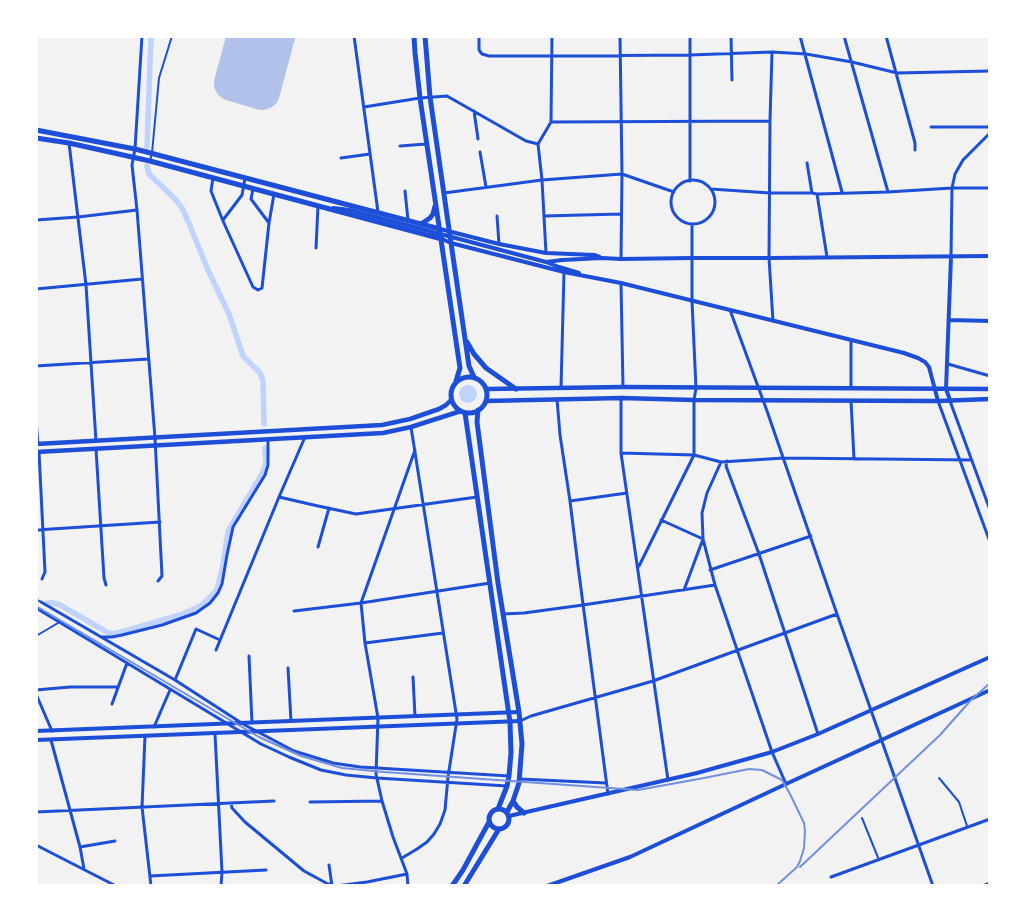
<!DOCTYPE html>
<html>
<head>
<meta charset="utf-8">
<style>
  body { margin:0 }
  #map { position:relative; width:1026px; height:922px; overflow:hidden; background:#f2f2f2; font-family:"DejaVu Sans",sans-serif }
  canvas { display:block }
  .frame { position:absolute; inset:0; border:38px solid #fff; pointer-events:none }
</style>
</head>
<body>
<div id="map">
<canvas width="1026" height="922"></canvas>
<div class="frame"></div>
</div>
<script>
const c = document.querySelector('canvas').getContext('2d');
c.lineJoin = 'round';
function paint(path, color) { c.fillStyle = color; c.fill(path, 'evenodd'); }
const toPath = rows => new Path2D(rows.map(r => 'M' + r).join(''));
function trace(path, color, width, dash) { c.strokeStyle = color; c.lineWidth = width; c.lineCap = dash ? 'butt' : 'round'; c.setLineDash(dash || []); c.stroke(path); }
paint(toPath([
  '459 394a9 9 0 1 1 18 0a9 9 0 1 1-18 0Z'
]), '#bfd3fe');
trace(toPath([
  [147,147,151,36],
  [147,166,149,174,175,199,182,208,188,221,208,270,229,314,243,356,260,373,263,381,264,424],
  [47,603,53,603,60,605,105,631,112,634,125,631,183,614,202,605,217,590,223,565,228,531,262,474,266,463,265,448]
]), '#bfd3fe', 5.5);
trace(toPath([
  [246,36,244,39,232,83,262,92,277,36]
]), '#b2c1ea', 36);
trace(toPath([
  [150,161,152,153,159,78,172,36],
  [36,599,41,602],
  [36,636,58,623],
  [939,778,959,802,967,826],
  [862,818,879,860]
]), '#1d4ed8', 2);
trace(toPath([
  [142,36,135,149,132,165,137,210,155,438,162,576,158,581],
  [354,36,378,212],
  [479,36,479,50,482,54,489,56,552,56,690,55,772,52,806,54,852,62,897,73,990,71],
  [620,36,622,174,621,259],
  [690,36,690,181],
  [731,36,732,80],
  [800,36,842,192],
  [844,36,888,192],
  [886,36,915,143,915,150],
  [772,52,770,121,769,258,773,321],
  [364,107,420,98,447,96,526,141,538,144],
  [474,111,478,139],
  [551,122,770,121],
  [551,122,552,36],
  [931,127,990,127],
  [69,143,86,285,96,441],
  [538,144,542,180,546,253],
  [538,144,551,122],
  [400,146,426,144],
  [480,152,486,187],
  [341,158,370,154],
  [807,163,812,193],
  [213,178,211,191,223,221,253,287,258,290,262,288,269,223,274,194],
  '671 202a22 22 0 1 1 44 0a22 22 0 1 1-44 0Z',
  [253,189,251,199,269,223],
  [711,189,770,193,812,193,817,194,888,192,952,188,990,188],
  [405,191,408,220],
  [444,193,542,180,622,174,674,192],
  [817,194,827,257],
  [497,216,499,244],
  [544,216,621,214],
  [36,220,78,217,137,210],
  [223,220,242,195,245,178],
  [316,248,318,206],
  [36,251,36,252],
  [951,257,952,188,955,174,963,160,990,133],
  [621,283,623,387],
  [36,289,142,279],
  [730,310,767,411,837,614,933,886],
  [948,364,990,376],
  [36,366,148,359],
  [561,388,564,272],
  [851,388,851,341],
  [621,398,621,453,668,780],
  [557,399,560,435,570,501,578,566,608,794],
  [851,401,854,459],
  [938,401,990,542],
  [950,401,990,510],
  [36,421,38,444],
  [96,449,104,578,106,585],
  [39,452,45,572,42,579],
  [621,453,694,455,721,462,784,458,972,460],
  [727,461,726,466,759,554,818,734],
  [721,462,707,493,702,513,703,539,715,585,772,752,786,784],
  [279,497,318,506,356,514,477,497],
  [570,501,627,493],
  [661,520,703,539],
  [36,530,160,522],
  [318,547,329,508],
  [639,566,694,455,694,400,696,388,692,301,692,224],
  [710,570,811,536],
  [684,590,703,539],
  [41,602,175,680,243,724,294,751,333,763,360,767,509,776],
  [36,608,261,744,289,757,321,770,346,775,377,778,507,786],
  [294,611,361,603,490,583],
  [503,614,524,613,583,605,715,585],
  [102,637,112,637,122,635,162,625,196,613,210,603,218,593,222,584,227,555,233,527,265,475,268,465,268,439],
  [365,643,443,633],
  [216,650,279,497,305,437],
  [249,656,252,723],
  [288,668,291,721],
  [413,677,415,716],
  [175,680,196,629,220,640],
  [36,690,70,687,118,687],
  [36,694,52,731],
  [112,704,127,663],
  [520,721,531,716,653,681,837,614],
  [154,727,170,690],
  [215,734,222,872,221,886],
  [145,736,142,807,151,886],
  [51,740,80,847,84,869],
  [520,779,606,783],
  [310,802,382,801],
  [231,803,232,808,245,822,304,871,328,884,332,884],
  [36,812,274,801],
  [36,845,116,886],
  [80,847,115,841],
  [402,858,417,849,427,842,434,834,440,824,445,810,448,777,457,719,411,427],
  [329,865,332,886],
  [150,876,266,870],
  [831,877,990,819],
  [336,886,367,882,407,874],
  [408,886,407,874,393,837,382,801,376,774,378,718,365,643,361,603,415,450],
  [983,886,990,883]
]), '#1d4ed8', 3);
trace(toPath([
  [333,208,350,210,546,262,559,267,579,273],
  [440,229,499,244,546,253,595,255,600,257],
  [442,239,451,243,564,272,621,283,904,353,918,358,925,362,929,367,938,401],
  [546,262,562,260,602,258,621,259,692,258,769,258,990,256],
  [950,320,990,321],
  [950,400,946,389,951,257],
  [36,731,519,712],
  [36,740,520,721],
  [509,816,697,773,772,752,818,734,990,657],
  [547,886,630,857,786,784,990,690]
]), '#1d4ed8', 4);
trace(toPath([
  [486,389,623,387,990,389],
  [486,401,621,398,694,400,938,401,990,399],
  [36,444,382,425,410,419,439,409,446,405,451,400],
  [36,452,383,433,411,427,461,411]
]), '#1d4ed8', 4.5);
trace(toPath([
  [414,36,415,53,420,98,460,368,456,381],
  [425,36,430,97,451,243,469,366,474,377],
  [36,130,135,149,440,229],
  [36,138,69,143,150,161,442,239],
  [421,224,430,218,433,214,435,206],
  [467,342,474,354,486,368,516,389],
  '451 395a18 18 0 1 1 36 0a18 18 0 1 1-36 0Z',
  [478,410,477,422,498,583,519,712,522,744,519,783,513,801,507,812],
  [465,413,510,722,511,753,509,776,507,786,498,809],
  [513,801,517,807,524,813],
  '489 819a10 10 0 1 1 20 0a10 10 0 1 1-20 0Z',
  [452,886,463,870,489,822],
  [464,886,499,829]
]), '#1d4ed8', 5);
trace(toPath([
  [36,606,259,737,301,756,342,768,384,772,638,790,704,778,749,769,762,770,782,780,790,794,804,823,805,831,804,848,800,861,797,867,776,886],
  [800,867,940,735,971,700,990,683]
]), '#7290e2', 2);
</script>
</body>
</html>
